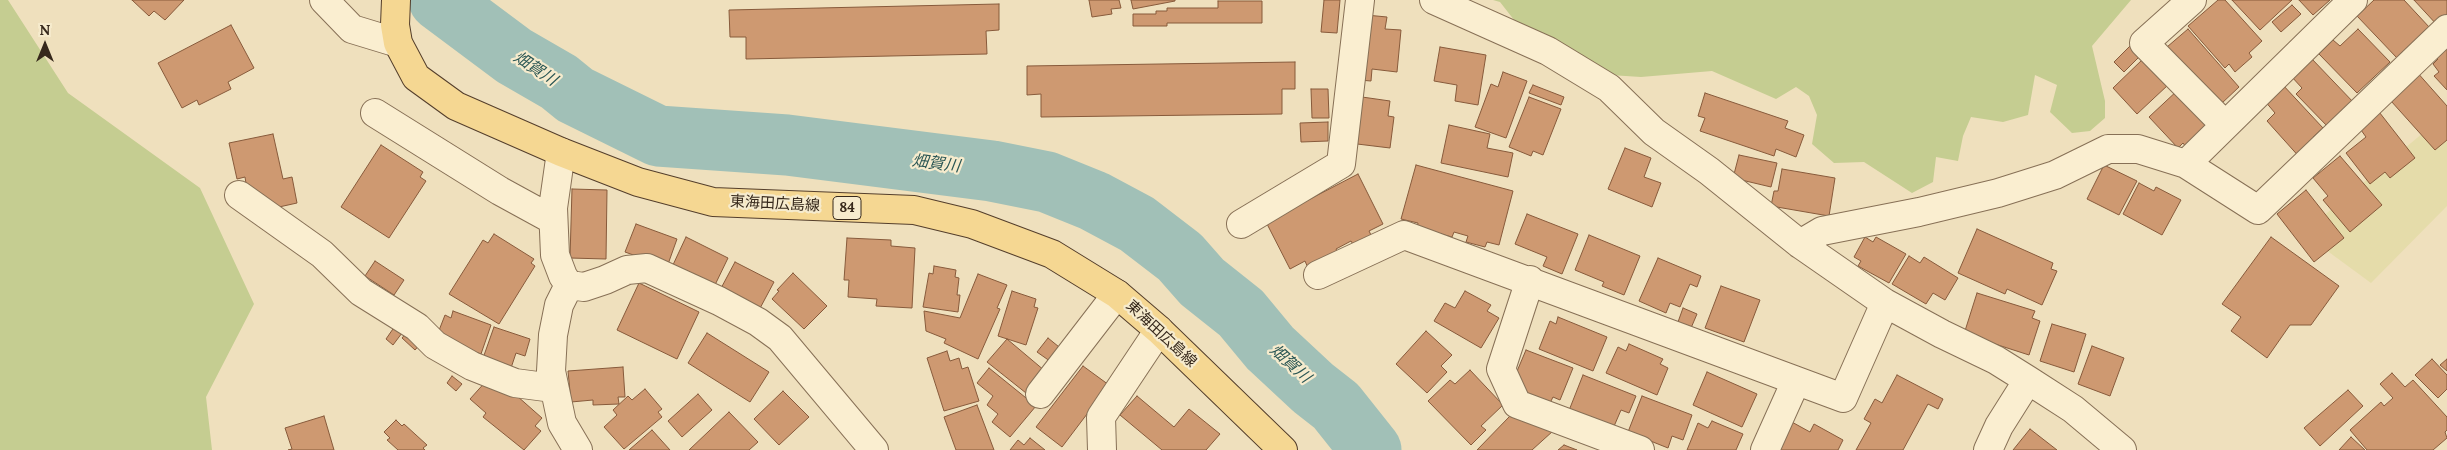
<!DOCTYPE html>
<html>
<head>
<meta charset="utf-8">
<style>
  body { margin:0 }
  #map { position:relative; width:2447px; height:450px; overflow:hidden; background:#efe0bd; font-family:Lora,serif }
  canvas { display:block }
  .north { position:absolute; left:20px; top:20px; width:50px; height:50px; -webkit-text-stroke:4px #f6ebcd; paint-order:stroke; rotate:0deg; font-size:14px; font-weight:700; line-height:20px; text-align:center; color:#36281b }
  .north::after { content:''; display:block; margin:auto; width:18px; height:22px; background:#36281b; clip-path:polygon(50% 0,100% 100%,50% 72%,0 100%) }
</style>
</head>
<body>
<div id="map">
<canvas width="2447" height="450"></canvas>
<div class="north">N</div>
</div>
<script>
const c = document.querySelector('canvas').getContext('2d');
c.lineJoin = 'round';
function paint(path, color) { c.fillStyle = color; c.fill(path, 'evenodd'); }
const toPath = rows => new Path2D(rows.map(r => 'M' + r).join(''));
function trace(path, color, width, dash) { c.strokeStyle = color; c.lineWidth = width; c.lineCap = dash ? 'butt' : 'round'; c.setLineDash(dash || []); c.stroke(path); }
function label(font, color, halo, rows, align = 'center') {
  c.font = font + ' Lora,"Noto Sans JP",serif'; c.lineWidth = 4.5; c.setLineDash([]); c.textBaseline = 'middle'; c.strokeStyle = halo; c.fillStyle = color; for (const [text, x, y, turn = 0] of rows) {
    c.save(); c.translate(x, y); c.rotate((+turn || 0) * Math.PI / 180); c.textAlign = isNaN(turn) ? turn : align; if (halo) c.strokeText(text, 0, 0); c.fillText(text, 0, 0); c.restore();
  }
}
paint(toPath([
  [2447,113,2447,206,2371,283,2303,233]
]), '#e5dcaa');
paint(toPath([
  [0,0,8,0,68,93,200,188,254,304,206,397,212,450,0,450],
  [1493,0,2131,0,2092,46,2105,101,2105,118,2090,131,2072,133,2050,112,2057,85,2035,75,2028,115,2003,122,1971,117,1963,136,1958,161,1936,157,1933,182,1912,193,1864,162,1834,163,1812,144,1817,115,1809,96,1796,87,1776,99,1712,71,1641,77,1610,75,1518,25,1500,2]
]), '#c5cd91');
trace(toPath([
  [439,0,514,56,559,82,575,95,658,136,787,145,992,171,1047,182,1094,201,1137,224,1180,257,1202,282,1241,313,1270,348,1313,388,1336,406,1371,450]
]), '#a1c0b7', 61);
const building = toPath([
  [132,0,184,0,165,20,154,11,149,16,132,0],
  [1089,0,1119,0,1121,8,1111,9,1112,14,1092,17,1089,0],
  [1131,0,1175,0,1175,1,1133,9,1131,0],
  [1324,0,1340,0,1337,33,1321,32,1324,0],
  [2218,0,2225,0,2262,41,2249,53,2252,57,2235,72,2229,64,2225,68,2188,26,2218,0],
  [2232,0,2292,0,2260,30,2232,0],
  [2299,0,2330,0,2313,15,2299,0],
  [2374,0,2404,0,2430,28,2397,58,2357,16,2374,0],
  [2414,0,2447,0,2447,17,2438,26,2414,0],
  [1218,1,1262,1,1262,23,1167,23,1167,26,1133,26,1133,14,1156,14,1156,11,1167,11,1167,8,1218,8,1218,1],
  [999,4,999,30,986,31,987,54,746,59,746,37,730,37,729,10,999,4],
  [2292,5,2301,14,2281,32,2272,22,2292,5],
  [1366,15,1387,17,1385,29,1401,30,1397,72,1372,69,1371,81,1359,80,1366,15],
  [231,25,254,68,228,82,231,89,199,105,197,100,182,108,158,63,231,25],
  [2188,29,2239,87,2221,104,2167,47,2188,29],
  [2358,29,2390,62,2357,93,2319,54,2333,40,2340,46,2358,29],
  [2447,42,2447,90,2434,76,2439,72,2433,64,2438,59,2433,55,2447,42],
  [2131,45,2141,55,2124,72,2114,62,2131,45],
  [1440,47,1486,55,1478,105,1455,101,1457,85,1434,81,1440,47],
  [2311,58,2355,104,2329,128,2296,94,2302,88,2291,76,2311,58],
  [2143,59,2168,85,2137,114,2113,88,2143,59],
  [1295,62,1295,89,1282,89,1282,114,1041,117,1041,94,1027,95,1027,66,1295,62],
  [2416,71,2447,106,2447,140,2435,150,2391,101,2403,90,2399,86,2416,71],
  [1503,72,1527,81,1506,138,1475,127,1491,84,1498,87,1503,72],
  [2282,84,2323,128,2313,137,2320,144,2302,160,2267,121,2275,113,2264,100,2282,84],
  [1533,85,1564,97,1561,105,1529,93,1533,85],
  [1311,89,1328,89,1329,118,1312,118,1311,89],
  [2179,89,2214,121,2186,147,2183,143,2178,148,2149,117,2179,89],
  [1705,93,1788,121,1785,128,1804,135,1796,157,1776,149,1774,156,1700,131,1705,118,1698,116,1705,93],
  [1355,96,1390,101,1388,116,1394,117,1390,148,1349,143,1355,96],
  [1529,97,1561,109,1543,155,1533,151,1531,156,1509,147,1529,97],
  [2376,108,2415,158,2390,178,2385,172,2370,184,2346,153,2366,137,2356,123,2376,108],
  [1328,122,1328,141,1301,142,1300,123,1328,122],
  [1449,125,1490,134,1487,148,1513,153,1508,177,1441,163,1449,125],
  [273,134,283,179,292,177,297,203,270,209,248,196,245,177,237,179,229,143,273,134],
  [381,145,423,172,420,177,426,181,389,238,341,207,381,145],
  [1625,148,1651,158,1644,177,1661,183,1652,207,1608,189,1625,148],
  [1739,155,1777,163,1771,187,1733,178,1739,155],
  [2340,156,2382,205,2350,232,2323,200,2328,196,2313,178,2340,156],
  [1416,165,1513,191,1499,245,1487,242,1485,247,1466,242,1468,236,1454,232,1452,237,1417,228,1418,223,1401,219,1416,165],
  [2104,165,2137,181,2119,215,2087,199,2104,165],
  [1782,169,1835,178,1829,216,1771,206,1774,191,1778,191,1782,169],
  [1358,174,1383,224,1369,231,1372,237,1354,246,1351,241,1336,249,1338,253,1308,268,1305,261,1290,269,1266,222,1358,174],
  [2139,183,2154,191,2156,187,2181,200,2162,235,2123,214,2139,183],
  [572,189,607,190,606,259,570,258,572,189],
  [2306,190,2344,238,2314,262,2277,214,2306,190],
  [1527,214,1578,234,1562,274,1543,266,1547,257,1515,244,1527,214],
  [636,224,677,239,667,267,625,252,636,224],
  [1977,229,2053,263,2051,269,2057,271,2042,305,2007,289,2005,294,1958,273,1977,229],
  [494,234,534,259,531,263,535,266,499,324,449,294,483,240,488,243,494,234],
  [1589,235,1640,256,1624,295,1602,286,1604,282,1575,270,1589,235],
  [686,237,728,258,714,287,672,267,686,237],
  [1865,237,1873,242,1876,237,1906,254,1889,283,1858,266,1861,261,1854,257,1865,237],
  [2271,237,2339,286,2311,325,2290,325,2267,358,2231,331,2241,317,2222,304,2271,237],
  [847,238,891,240,891,246,915,248,912,308,876,306,877,299,848,297,849,280,844,280,847,238],
  [1909,256,1920,263,1924,257,1958,278,1945,300,1933,293,1926,304,1892,284,1909,256],
  [1658,258,1701,276,1697,287,1690,284,1680,307,1670,303,1666,313,1639,301,1658,258],
  [375,261,404,280,394,295,365,276,375,261],
  [735,262,774,282,758,312,719,292,735,262],
  [934,266,956,270,955,277,959,278,957,295,960,295,958,312,923,307,929,273,933,274,934,266],
  [793,273,827,306,804,329,772,299,779,291,777,290,793,273],
  [978,274,1007,285,997,308,1000,309,978,359,944,343,946,339,926,331,924,311,960,318,978,274],
  [639,283,699,312,677,359,617,330,639,283],
  [1721,286,1760,300,1744,342,1705,328,1721,286],
  [1012,291,1036,299,1034,307,1038,308,1026,345,998,336,1012,291],
  [1465,291,1491,305,1487,311,1499,318,1481,348,1434,321,1445,303,1455,308,1465,291],
  [1977,293,2035,311,2032,318,2040,321,2029,355,1964,334,1977,293],
  [1683,308,1697,314,1691,328,1678,322,1683,308],
  [453,311,491,325,481,354,442,341,438,333,445,315,451,318,453,311],
  [1558,317,1607,337,1593,371,1539,349,1550,321,1556,324,1558,317],
  [2052,324,2086,334,2074,372,2040,361,2052,324],
  [395,326,402,333,393,345,386,339,395,326],
  [494,327,530,339,525,356,516,353,510,371,482,361,494,327],
  [408,331,421,343,415,350,402,338,408,331],
  [1426,331,1452,355,1441,366,1447,372,1427,393,1396,364,1426,331],
  [707,333,769,372,750,402,688,363,707,333],
  [1048,338,1064,351,1054,364,1037,352,1048,338],
  [1007,339,1045,371,1026,393,987,362,1007,339],
  [1629,344,1663,359,1660,364,1668,368,1657,395,1606,373,1618,347,1626,351,1629,344],
  [2092,346,2124,358,2110,396,2078,384,2092,346],
  [1526,350,1573,368,1560,400,1553,397,1550,403,1524,392,1515,376,1526,350],
  [947,351,950,361,959,358,962,369,968,367,979,401,944,411,927,358,947,351],
  [2432,359,2447,375,2447,389,2438,398,2415,375,2432,359],
  [2447,359,2447,371,2440,365,2447,359],
  [1083,366,1109,385,1062,447,1036,427,1083,366],
  [623,367,625,397,618,397,619,404,593,405,593,400,571,402,568,371,623,367],
  [989,368,1036,406,1010,437,992,422,998,414,987,405,993,396,977,383,989,368],
  [1470,370,1503,405,1481,426,1486,430,1471,445,1428,401,1450,380,1455,384,1470,370],
  [1707,372,1757,394,1742,427,1693,405,1707,372],
  [2392,373,2405,387,2413,380,2447,417,2447,430,2445,432,2447,438,2433,450,2367,450,2350,430,2381,402,2384,406,2393,398,2380,384,2392,373],
  [1583,375,1636,396,1629,413,1621,410,1612,431,1568,413,1583,375],
  [1897,375,1943,399,1938,409,1928,404,1903,450,1856,450,1871,423,1864,419,1875,399,1882,403,1897,375],
  [452,376,462,384,456,391,447,383,452,376],
  [488,379,508,388,542,418,535,426,541,431,524,450,483,417,486,413,470,399,488,379],
  [645,389,662,409,658,412,662,417,624,449,604,427,617,415,613,410,628,396,632,400,645,389],
  [2348,390,2363,406,2320,446,2304,428,2348,390],
  [783,391,809,417,779,445,754,419,783,391],
  [698,394,712,410,682,437,668,421,698,394],
  [1137,396,1174,427,1189,409,1220,434,1206,450,1162,450,1120,415,1137,396],
  [1642,396,1692,415,1683,440,1672,436,1668,448,1628,432,1642,396],
  [977,405,994,450,956,450,944,417,977,405],
  [729,412,758,442,749,450,689,450,729,412],
  [324,416,334,450,288,450,292,449,285,428,324,416],
  [1510,416,1553,431,1532,450,1477,450,1510,416],
  [396,420,402,426,404,424,427,445,423,448,425,450,398,450,387,440,390,438,384,432,396,420],
  [1712,421,1743,434,1736,450,1687,450,1698,423,1708,428,1712,421],
  [1790,421,1810,432,1814,424,1843,440,1838,450,1776,450,1790,421],
  [2030,429,2057,450,2013,450,2030,429],
  [652,430,670,450,629,450,652,430],
  [2351,437,2365,450,2339,450,2351,437],
  [1030,438,1045,450,1010,450,1018,440,1024,445,1030,438],
  [1564,445,1577,450,1558,450,1564,445]
]);
paint(building, '#ce9971');
trace(building, '#875a3b', 1);
const minor = toPath([
  [324,0,352,29,398,43],
  [1434,0,1548,51,1609,88,1654,132,1709,171,1800,244,1885,303,1942,334,1996,360,2028,380,2073,409,2122,450],
  [2192,0,2144,43,2225,125],
  [375,113,500,191,553,220],
  [561,152,553,208,555,255,563,276,569,285,584,287,605,280,627,270,647,268,719,301,758,322,780,338,874,450],
  [2186,164,2353,0],
  [239,195,322,254,361,292,417,327,435,345,472,366,515,383,553,388],
  [1241,224,1341,164,1360,0],
  [1800,244,1822,231,1919,212,1998,193,2055,175,2108,149,2138,149,2186,164,2258,210,2447,29],
  [1318,275,1404,235,1843,398,1885,303],
  [1530,280,1501,369,1517,404,1640,450],
  [569,285,559,305,553,335,551,371,562,423,578,450],
  [1040,394,1117,294],
  [1102,450,1101,417,1159,330],
  [1765,450,1796,381],
  [1988,450,1999,426,2028,380]
]);
const major = toPath([
  [396,0,395,25,398,43,416,77,456,106,561,152,638,182,713,202,914,210,972,224,1052,254,1117,294,1159,330,1283,450]
]);
trace(minor, '#877056', 30);
trace(major, '#543e2b', 30);
trace(minor, '#faeed0', 28);
trace(major, '#f5d792', 28);
for (const [x, y, w] of [
  [847,208,28]
]) { const box = new Path2D(); box.roundRect(x - w / 2, y - 11.5, w, 23, 4); c.fillStyle = '#f6ebcd'; c.fill(box); trace(box, '#36281b', 1); }
label('bold 14px', '#36281b', null, [
  ["84",847,208]
]);
label('15px', '#36281b', '#f6ebcd', [
  ["東海田広島線",775,204,3],
  ["東海田広島線",1161,334,43]
]);
label('italic 16px', '#2a5654', '#f6ebcd', [
  ["畑賀川",535,69,33],
  ["畑賀川",936,164,7],
  ["畑賀川",1290,364,42]
]);
</script>
</body>
</html>
